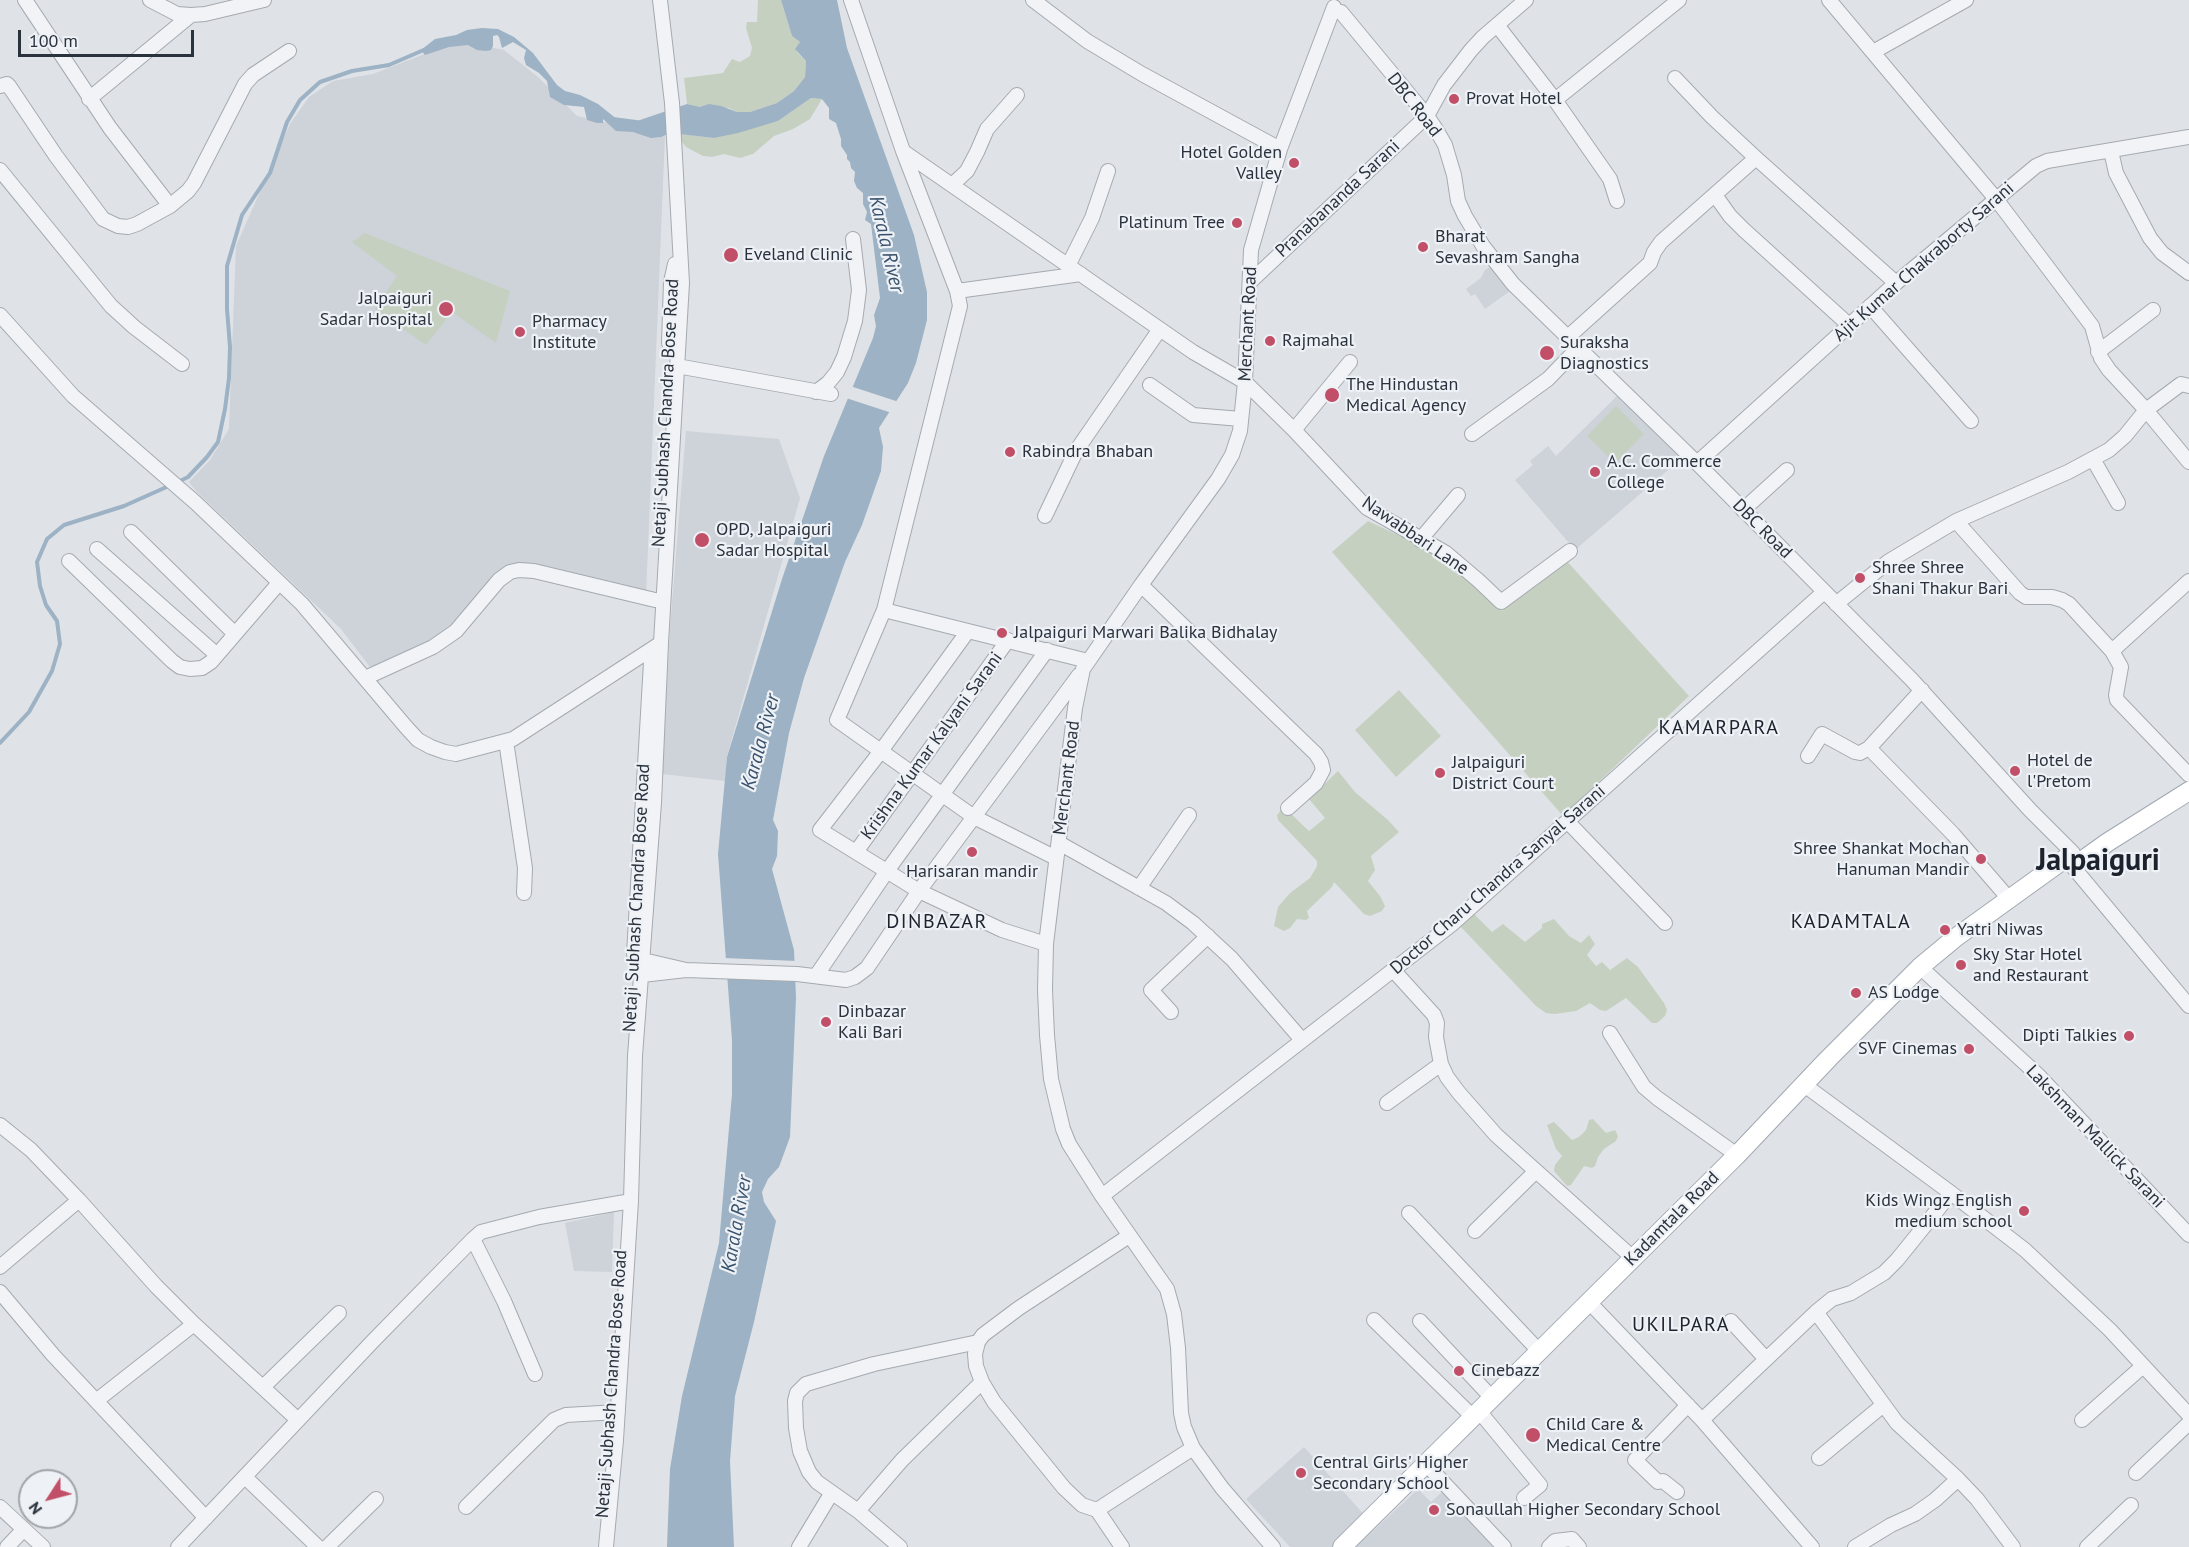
<!DOCTYPE html>
<html>
<head>
<meta charset="utf-8">
<style>
  body { margin:0 }
  #map { position:relative; width:2189px; height:1547px; overflow:hidden; background:#dfe3e7; font-family:"PT Sans",sans-serif }
  canvas { display:block }
  .north { position:absolute; left:18px; top:1469px; width:60px; height:60px; box-sizing:border-box; background:#eef1f5; border:2px solid #a0a5ab; border-radius:50%; rotate:234deg; font-size:16px; font-weight:700; line-height:24px; text-align:center; color:#2a323d }
  .north::after { content:''; display:block; margin:auto; width:21px; height:27px; background:#c14f67; clip-path:polygon(50% 0,100% 100%,50% 72%,0 100%) }
  .scale { position:absolute; left:18px; top:30px; width:176px; height:27px; box-sizing:border-box; border:3px solid #2a323d; border-top:0; padding-left:8px; font-size:18px; line-height:21px; white-space:nowrap; color:#2a323d; -webkit-text-stroke:4px #eef1f5; paint-order:stroke }
</style>
</head>
<body>
<div id="map">
<canvas width="2189" height="1547"></canvas>
<div class="north">N</div>
<div class="scale">100 m</div>
</div>
<script>
const c = document.querySelector('canvas').getContext('2d');
c.lineJoin = 'round';
function paint(path, color) { c.fillStyle = color; c.fill(path, 'evenodd'); }
const toPath = rows => new Path2D(rows.map(r => 'M' + r).join(''));
function trace(path, color, width, dash) { c.strokeStyle = color; c.lineWidth = width; c.lineCap = dash ? 'butt' : 'round'; c.setLineDash(dash || []); c.stroke(path); }
function label(font, color, halo, rows, align = 'center') {
  c.font = font + ' "PT Sans",sans-serif'; c.lineWidth = 4.5; c.setLineDash([]); c.textBaseline = 'middle'; c.strokeStyle = halo; c.fillStyle = color; for (const [text, x, y, turn = 0] of rows) {
    c.save(); c.translate(x, y); c.rotate((+turn || 0) * Math.PI / 180); c.textAlign = isNaN(turn) ? turn : align; if (halo) c.strokeText(text, 0, 0); c.fillText(text, 0, 0); c.restore();
  }
}
paint(toPath([
  [458,41,504,50,538,77,577,116,665,135,646,595,512,569,436,643,373,671,341,629,196,491,189,482,210,460,229,429,236,246,290,124,309,97,333,81,373,74],
  [1491,266,1510,291,1485,309,1475,294,1471,296,1466,289,1481,278,1485,270],
  [1617,396,1682,458,1575,550,1515,480,1533,465,1530,461,1548,446,1556,456],
  [686,431,779,439,800,498,727,756,725,781,662,774,670,628],
  [614,1212,612,1272,574,1271,565,1223],
  [1304,1447,1367,1518,1335,1547,1290,1547,1246,1499],
  [1449,1486,1501,1547,1356,1547,1418,1489,1431,1502]
]), '#ced2d9');
paint(toPath([
  [758,0,781,0,792,36,800,42,797,52,806,61,805,77,794,91,777,103,750,112,737,112,729,108,700,107,687,104,684,78,723,73,732,59,740,62,750,56,752,48,746,28,747,22,757,22],
  [811,98,822,99,810,119,793,129,774,136,753,154,740,158,724,154,712,157,703,156,686,147,682,142,680,134,714,138,778,121],
  [365,233,510,291,496,343,452,312,426,345,375,309,397,276,352,242],
  [1616,406,1644,434,1615,463,1587,436],
  [1368,521,1445,557,1446,564,1451,570,1459,575,1467,577,1502,611,1565,559,1689,696,1563,816,1332,552],
  [1399,690,1441,736,1396,777,1355,730],
  [1338,771,1355,792,1388,820,1399,832,1371,856,1375,870,1368,881,1380,896,1385,906,1382,911,1370,916,1364,914,1334,882,1332,887,1307,911,1309,918,1306,920,1297,919,1290,928,1284,931,1274,926,1278,907,1290,893,1310,878,1317,866,1317,861,1278,820,1277,815,1282,809,1289,812,1309,831,1325,818,1309,799],
  [1473,913,1492,932,1503,924,1525,942,1542,928,1542,924,1554,919,1569,936,1581,943,1589,935,1595,944,1587,955,1596,966,1602,962,1610,970,1627,958,1638,967,1664,1003,1667,1010,1665,1016,1657,1023,1652,1023,1626,998,1606,1011,1600,1010,1590,1003,1576,1011,1555,1014,1546,1013,1536,1006,1459,925],
  [1593,1119,1606,1133,1615,1130,1618,1136,1616,1141,1604,1149,1598,1157,1595,1166,1592,1168,1584,1166,1571,1185,1567,1186,1554,1171,1555,1165,1562,1156,1556,1149,1547,1125,1554,1122,1572,1140,1579,1137,1586,1130,1589,1120]
]), '#c6d0c1');
paint(toPath([
  [781,0,837,0,847,48,914,235,927,292,927,320,916,363,908,383,879,428,883,447,881,471,862,525,845,562,804,678,789,733,773,820,778,831,777,856,772,869,794,950,796,998,790,1137,779,1167,768,1179,762,1192,764,1202,776,1221,754,1322,735,1396,730,1461,734,1547,667,1547,670,1469,682,1396,719,1243,732,1094,732,1040,718,854,727,757,782,579,824,456,873,338,876,326,874,315,880,298,871,224,865,220,867,212,863,204,863,193,857,188,854,181,855,172,851,168,850,162,847,159,847,155,841,146,841,139,836,123,829,119,829,108,822,99,811,98,778,121,738,133,714,138,670,133,661,137,651,138,633,132,616,131,603,119,603,123,597,123,587,120,584,107,564,105,550,97,547,81,539,73,526,65,524,58,526,50,513,42,502,48,499,37,497,35,493,36,493,46,491,50,486,51,477,50,468,45,449,47,425,55,421,50,435,39,456,35,467,30,482,28,498,29,514,37,533,53,557,85,565,91,580,95,598,104,618,120,629,122,640,120,687,104,700,107,709,104,721,106,737,112,750,112,777,103,794,91,805,77,806,61,795,49,800,42,792,36]
]), '#9db2c4');
paint(toPath([
  [850,386,899,402,892,413,846,398],
  [723,958,797,961,796,980,724,978]
]), '#dfe3e7');
trace(toPath([
  [613,119,636,122],
  [178,482,188,477,207,457,218,442,225,409,229,378,230,347,227,309,227,266,242,215,270,173,287,122,300,100,320,82,352,71,389,65,426,49],
  [0,743,29,712,52,671,60,644,57,621,46,605,40,586,37,562,47,539,64,525,124,506,171,485]
]), '#9db2c4', 4);
const minor = toPath([
  [25,0,110,128,170,206],
  [150,0,177,14,191,15,205,14,264,0],
  [851,0,903,151,957,291,960,306,884,610,837,720,974,817,1056,858],
  [1033,0,1087,41,1142,74,1280,149],
  [1829,0,1996,199,2092,326,2101,358,2109,370,2146,410,2189,462],
  [1341,12,1427,116,1437,131,1445,145,1454,175,1458,201,1465,216,1483,246,1513,284,1697,463,1912,680,2030,810,2073,853],
  [1497,25,1555,100,1610,179,1617,201],
  [1873,52,1966,0],
  [1675,78,1712,117,1756,158,1896,283],
  [0,86,7,84,9,86,56,156,103,219,118,226,128,227,137,224,170,206,188,191,194,183,245,84,253,75,289,51],
  [89,99,191,15],
  [1555,100,1679,0],
  [2111,151,2116,173,2150,238,2162,253,2189,273],
  [904,152,1193,352,1245,382,1294,430,1367,508,1446,553,1479,581,1501,602,1570,551],
  [0,170,111,306,134,327,182,364],
  [952,185,967,171,977,152,987,129,1017,95],
  [1715,195,1730,216,1744,230,1849,325],
  [1068,266,1092,218,1108,171],
  [1250,282,1427,116,1444,85,1471,50,1483,37,1526,0],
  [957,291,1081,274],
  [1870,306,1971,421],
  [0,315,73,396,196,503,302,604,406,727,418,740,431,747,445,752,456,754,513,739,661,643],
  [1568,337,1650,263,1654,252,1661,242,1756,158],
  [669,343,671,282,675,264],
  [2098,352,2153,310],
  [677,366,831,394],
  [1150,385,1193,415,1241,419],
  [816,392,828,383,837,372,844,357,855,321,859,290,853,239],
  [1294,430,1350,362],
  [1472,434,1548,379,1579,347],
  [2093,459,2118,503],
  [1697,463,1896,283,2036,166,2047,161,2189,137],
  [1743,510,1787,470],
  [1045,516,1076,451,1160,329],
  [1956,521,2020,593,2026,597,2052,597,2062,600,2069,604,2112,651,2121,667,2116,695,2117,700,2189,775],
  [131,532,235,634],
  [1420,540,1458,495],
  [97,549,217,655],
  [69,561,172,661,180,667,190,669,202,668,211,662,279,583],
  [1141,585,1316,754,1321,762,1323,770,1316,783,1288,808],
  [1836,604,1889,561,1956,521,2068,472,2109,450,2125,436,2146,410,2181,384,2189,386],
  [884,610,1088,661],
  [968,631,881,751,820,830,919,891,1079,675],
  [2112,651,2189,581],
  [365,678,433,647,456,631,499,580,510,572,519,570,534,571,655,600],
  [1922,690,1869,748,1953,834,2010,900],
  [506,741,525,868,524,893],
  [1808,756,1822,734,1855,752,1860,753,1869,748],
  [1567,821,1665,923],
  [1059,843,1166,903,1193,923,1232,959,1302,1040],
  [856,852,1008,640],
  [2073,867,2189,1006],
  [1139,888,1189,815],
  [634,954,651,662],
  [1920,967,2039,1076,2189,1235],
  [686,970,797,974,846,980,855,977,867,968,919,891,1002,930,1046,944],
  [1394,971,1434,1015,1437,1023,1436,1037,1441,1064,1447,1077,1459,1093,1496,1135,1633,1258],
  [642,975,686,970,643,960],
  [816,976,887,871,1047,650],
  [1171,1012,1151,990,1208,936],
  [1610,1033,1644,1087,1657,1098,1737,1155],
  [1803,1084,1951,1193,2025,1250,2110,1330,2189,1415],
  [1387,1103,1441,1064],
  [0,1125,31,1150,79,1200,156,1286,194,1324,298,1420],
  [1102,1196,1451,925,1824,592],
  [1409,1213,1539,1351],
  [1475,1231,1536,1171],
  [1129,1236,1019,1308,983,1335,978,1342,975,1354,976,1366,982,1382,994,1402,1064,1488,1082,1505,1097,1510,1193,1448],
  [473,1239,504,1301,535,1374],
  [0,1267,79,1200],
  [0,1292,53,1355,206,1518],
  [1589,1302,1702,1420,1812,1547],
  [1816,1312,1897,1423,1958,1479,1977,1499,2013,1547],
  [1374,1320,1473,1417],
  [1420,1321,1492,1398],
  [1731,1321,1766,1359],
  [263,1387,339,1313],
  [96,1401,194,1324],
  [1479,1411,1540,1485,1524,1498],
  [1702,1420,1816,1312,1832,1299,1851,1293,1884,1273,1897,1260,1951,1193],
  [2082,1420,2143,1366],
  [1819,1458,1882,1406],
  [1426,1464,1504,1547],
  [2136,1473,2189,1423],
  [245,1477,318,1547],
  [1677,1492,1663,1481,1658,1482,1635,1460,1688,1405],
  [0,1507,43,1547],
  [466,1507,554,1420,566,1415,618,1412],
  [1097,1510,1122,1547],
  [858,1511,902,1460,982,1382],
  [7,1547,24,1529],
  [178,1547,373,1341,473,1239,481,1232,539,1217,631,1201],
  [327,1547,376,1499],
  [606,1547,616,1440,631,1201,635,1056,654,803,661,643,682,283,672,103,660,0],
  [799,1547,831,1494],
  [900,1547,858,1511,817,1482,809,1472,800,1451,796,1428,795,1401,797,1393,806,1384,874,1364,978,1342],
  [1273,1547,1222,1488,1193,1448,1184,1427,1181,1413,1178,1348,1174,1314,1167,1289,1102,1196,1069,1144,1063,1129,1051,1079,1047,1035,1045,990,1046,944,1075,708,1083,669,1141,585,1218,479,1232,455,1240,431,1245,382,1251,250,1280,149,1334,7],
  [1549,1547,1555,1541,1572,1539,1579,1547],
  [1855,1547,1891,1525,1915,1514,1935,1500,1958,1479],
  [2087,1547,2131,1505]
]);
const major = toPath([
  [2080,862,2108,842,2189,791],
  [1342,1547,1737,1155,1829,1058,1920,967,1955,938,2066,858]
]);
trace(minor, '#a5aab1', 16);
trace(major, '#a0a8b2', 20);
trace(minor, '#f2f3f6', 14);
trace(major, '#fff', 18);
for (const [x, y, r, color] of [
  [1454,99,6,"#c14f67"],
  [1294,163,6,"#c14f67"],
  [1237,223,6,"#c14f67"],
  [1423,247,6,"#c14f67"],
  [731,255,8,"#c14f67"],
  [446,309,8,"#c14f67"],
  [520,332,6,"#c14f67"],
  [1270,341,6,"#c14f67"],
  [1547,353,8,"#c14f67"],
  [1332,395,8,"#c14f67"],
  [1010,452,6,"#c14f67"],
  [1595,472,6,"#c14f67"],
  [702,540,8,"#c14f67"],
  [1860,578,6,"#c14f67"],
  [1002,633,6,"#c14f67"],
  [2015,771,6,"#c14f67"],
  [1440,773,6,"#c14f67"],
  [972,852,6,"#c14f67"],
  [1981,859,6,"#c14f67"],
  [1945,930,6,"#c14f67"],
  [1961,965,6,"#c14f67"],
  [1856,993,6,"#c14f67"],
  [826,1022,6,"#c14f67"],
  [2129,1036,6,"#c14f67"],
  [1969,1049,6,"#c14f67"],
  [2024,1211,6,"#c14f67"],
  [1459,1371,6,"#c14f67"],
  [1533,1435,8,"#c14f67"],
  [1301,1473,6,"#c14f67"],
  [1434,1510,6,"#c14f67"]
]) { const dot = new Path2D(); dot.arc(x, y, r, 0, 2 * Math.PI); c.fillStyle = color; c.fill(dot); trace(dot, '#eef1f5', 2); }
label('18px', '#2a323d', '#eef1f5', [
  ["Provat Hotel",1466,99],
  ["Hotel Golden",1282,153,"right"],
  ["Valley",1282,174,"right"],
  ["Platinum Tree",1225,223,"right"],
  ["Bharat",1435,237],
  ["Sevashram Sangha",1435,258],
  ["Eveland Clinic",744,255],
  ["Jalpaiguri",432,299,"right"],
  ["Sadar Hospital",432,320,"right"],
  ["Pharmacy",532,322],
  ["Institute",532,343],
  ["Rajmahal",1282,341],
  ["Suraksha",1560,343],
  ["Diagnostics",1560,364],
  ["The Hindustan",1346,385],
  ["Medical Agency",1346,406],
  ["Rabindra Bhaban",1022,452],
  ["A.C. Commerce",1607,462],
  ["College",1607,483],
  ["OPD, Jalpaiguri",716,530],
  ["Sadar Hospital",716,551],
  ["Shree Shree",1872,568],
  ["Shani Thakur Bari",1872,589],
  ["Jalpaiguri Marwari Balika Bidhalay",1014,633],
  ["Hotel de",2027,761],
  ["l'Pretom",2027,782],
  ["Jalpaiguri",1452,763],
  ["District Court",1452,784],
  ["Shree Shankat Mochan",1969,849,"right"],
  ["Hanuman Mandir",1969,870,"right"],
  ["Harisaran mandir",972,872,"center"],
  ["Yatri Niwas",1957,930],
  ["Sky Star Hotel",1973,955],
  ["and Restaurant",1973,976],
  ["AS Lodge",1868,993],
  ["Dinbazar",838,1012],
  ["Kali Bari",838,1033],
  ["Dipti Talkies",2117,1036,"right"],
  ["SVF Cinemas",1957,1049,"right"],
  ["Kids Wingz English",2012,1201,"right"],
  ["medium school",2012,1222,"right"],
  ["Cinebazz",1471,1371],
  ["Child Care &",1546,1425],
  ["Medical Centre",1546,1446],
  ["Central Girls' Higher",1313,1463],
  ["Secondary School",1313,1484],
  ["Sonaullah Higher Secondary School",1446,1510]
], 'left');
label('18px', '#2a323d', '#eef1f5', [
  ["DBC Road",1414,105,52],
  ["Pranabananda Sarani",1338,199,-43],
  ["Ajit Kumar Chakraborty Sarani",1924,262,-41],
  ["Merchant Road",1248,324,-87],
  ["Netaji Subhash Chandra Bose Road",666,413,-87],
  ["DBC Road",1762,529,45],
  ["Nawabbari Lane",1415,536,34],
  ["Krishna Kumar Kalyani Sarani",932,746,-54],
  ["Merchant Road",1067,778,-83],
  ["Doctor Charu Chandra Sanyal Sarani",1498,880,-41],
  ["Netaji Subhash Chandra Bose Road",637,898,-87],
  ["Lakshman Mallick Sarani",2095,1137,46],
  ["Kadamtala Road",1672,1219,-45],
  ["Netaji Subhash Chandra Bose Road",612,1384,-86]
]);
label('italic 20px', '#38526d', '#eef1f5', [
  ["Karala River",886,244,77],
  ["Karala River",761,742,-75],
  ["Karala River",737,1224,-80]
]);
c.letterSpacing = '1.5px';
label('20px', '#1c232d', '#eef1f5', [
  ["KAMARPARA",1719,728],
  ["DINBAZAR",937,922],
  ["KADAMTALA",1851,922],
  ["UKILPARA",1681,1325]
]);
c.letterSpacing = '0px';
label('bold 30px', '#1c232d', '#eef1f5', [
  ["Jalpaiguri",2098,861]
]);
</script>
</body>
</html>
